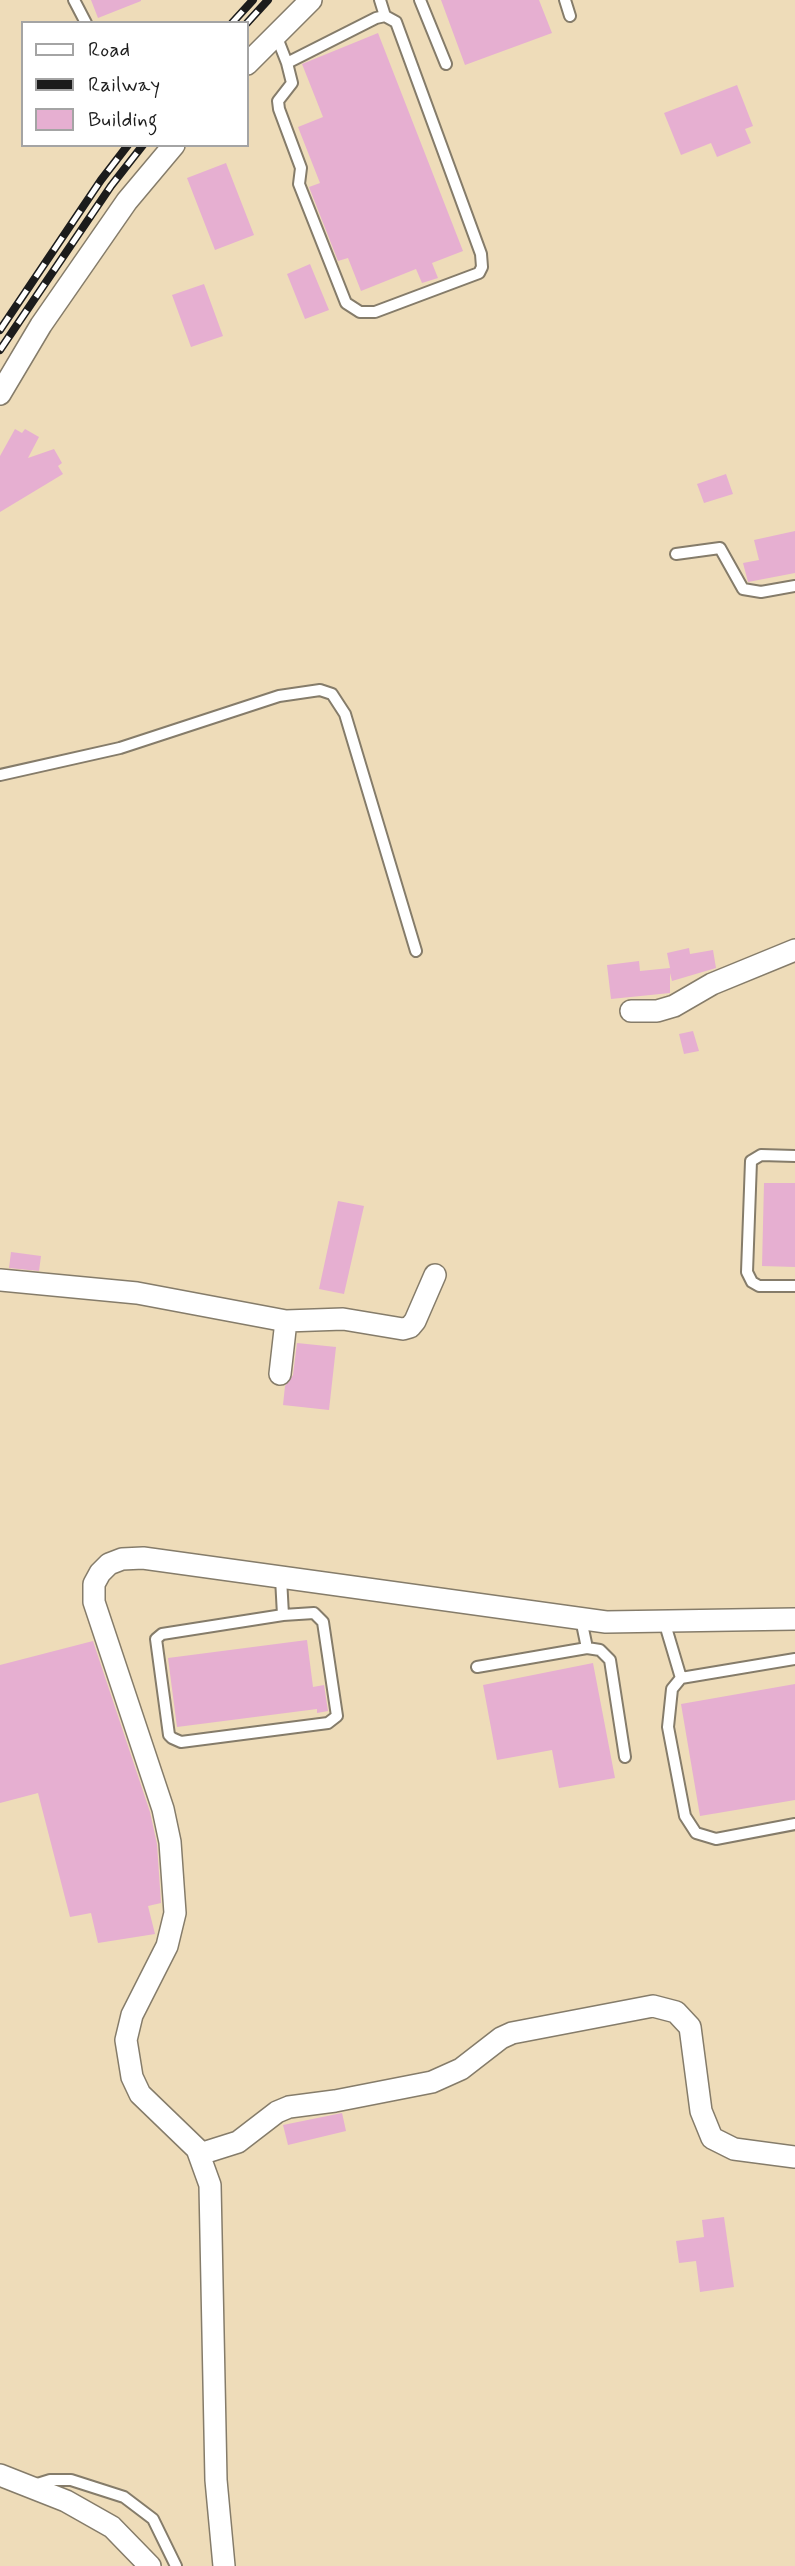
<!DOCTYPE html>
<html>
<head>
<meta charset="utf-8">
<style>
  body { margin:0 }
  #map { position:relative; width:795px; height:2566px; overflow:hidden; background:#eedcb9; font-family:Mynerve,sans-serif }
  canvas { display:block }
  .legend { position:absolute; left:21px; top:21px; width:228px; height:126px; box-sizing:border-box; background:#fff; border:2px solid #a4a4a4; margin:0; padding:9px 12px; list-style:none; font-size:21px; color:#1c1c1c }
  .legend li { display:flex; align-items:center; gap:14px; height:35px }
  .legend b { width:35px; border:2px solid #a4a4a4 }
</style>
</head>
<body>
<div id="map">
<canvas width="795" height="2566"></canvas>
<ul class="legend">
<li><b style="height:9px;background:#fff"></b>Road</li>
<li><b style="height:9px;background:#1c1c1c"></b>Railway</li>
<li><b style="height:19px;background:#e6afd1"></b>Building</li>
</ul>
</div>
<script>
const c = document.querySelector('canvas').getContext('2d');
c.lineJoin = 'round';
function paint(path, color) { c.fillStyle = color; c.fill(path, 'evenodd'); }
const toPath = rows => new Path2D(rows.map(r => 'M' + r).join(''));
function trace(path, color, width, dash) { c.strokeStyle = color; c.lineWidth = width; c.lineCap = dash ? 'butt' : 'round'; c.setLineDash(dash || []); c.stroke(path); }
paint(toPath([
  [91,0,141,0,141,1,98,18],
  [441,0,539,0,552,33,465,65],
  [378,33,463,251,432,263,438,278,422,283,416,269,361,291,348,258,338,261,309,187,320,183,298,127,323,117,302,64],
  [737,85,753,126,745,129,751,143,717,157,711,143,681,155,664,113],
  [226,163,254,235,215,250,187,178],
  [310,264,329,310,305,319,287,274],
  [204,284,223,336,191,347,172,295],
  [15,429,22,433,25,429,39,437,28,458,54,449,62,463,58,466,63,474,0,512,0,456],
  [726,474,733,494,704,503,697,484],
  [795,531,795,573,748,582,743,563,759,560,754,540],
  [689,948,690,954,713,950,716,968,672,981,670,973,670,993,611,999,607,965,639,961,640,971,670,968,667,953],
  [693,1031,699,1051,684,1054,679,1034],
  [764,1183,795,1183,795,1267,762,1266],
  [338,1201,364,1206,344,1294,319,1289],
  [11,1252,41,1256,39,1271,9,1268],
  [297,1343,336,1347,329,1410,283,1405,285,1386,293,1375],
  [307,1640,313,1687,324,1685,328,1711,317,1713,317,1709,177,1727,168,1658],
  [93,1641,150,1812,157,1844,161,1903,148,1906,155,1934,98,1943,91,1913,70,1917,38,1793,0,1803,0,1665],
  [593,1663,615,1778,559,1788,552,1750,497,1760,483,1685],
  [795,1684,795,1800,700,1816,681,1704],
  [342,2113,346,2131,288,2145,283,2125],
  [724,2217,734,2287,700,2292,696,2261,679,2263,676,2241,704,2237,702,2220]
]), '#e6afd1');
const service = toPath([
  [74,0,86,23],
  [380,0,385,16],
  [420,0,446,64],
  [565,0,570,16],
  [276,35,287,63,376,18,385,16,396,22,481,254,482,267,479,273,375,312,360,312,346,303,299,184,301,168,279,109,278,101,292,83,287,63],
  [676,554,720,548,743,589,761,592,795,586],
  [0,775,120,748,279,696,320,690,332,694,345,714,416,951],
  [795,1156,761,1155,751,1161,747,1272,752,1282,759,1286,795,1286],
  [281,1578,283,1615,314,1613,323,1622,337,1716,328,1723,181,1742,172,1738,169,1735,156,1639,162,1634,283,1615],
  [581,1619,587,1648,600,1650,610,1660,625,1757],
  [667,1621,667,1631,681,1678],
  [795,1659,681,1678,672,1689,668,1727,685,1816,696,1833,716,1839,795,1824],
  [477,1667,587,1648],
  [34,2485,50,2480,71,2480,124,2497,153,2519,176,2566]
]);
const minor = toPath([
  [247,64,311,0],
  [0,394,41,325,127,201,174,145],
  [631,1011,657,1011,674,1006,712,984,795,950],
  [0,1280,137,1293,286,1321,343,1319,403,1329,410,1327,415,1321,435,1275],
  [280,1374,286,1321],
  [200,2154,238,2142,277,2112,289,2107,335,2101,432,2082,461,2069,501,2038,512,2033,653,2006,676,2012,690,2027,701,2111,712,2138,734,2149,795,2157],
  [0,2475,66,2501,112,2527,150,2566],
  [224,2566,216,2480,210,2185,197,2149,140,2094,132,2077,126,2040,132,2015,167,1946,175,1913,170,1842,163,1809,94,1602,94,1584,100,1573,109,1564,122,1559,143,1558,606,1622,795,1619]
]);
trace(service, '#857c6a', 14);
trace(minor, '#857c6a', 24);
trace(service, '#fff', 10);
trace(minor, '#fff', 21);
const rail = toPath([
  [232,23,253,0],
  [247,23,268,0],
  [0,330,101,180,128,145],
  [0,350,111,186,143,145]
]);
trace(rail, '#1c1c1c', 8);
trace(rail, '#fff', 5, [16]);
</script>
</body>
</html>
